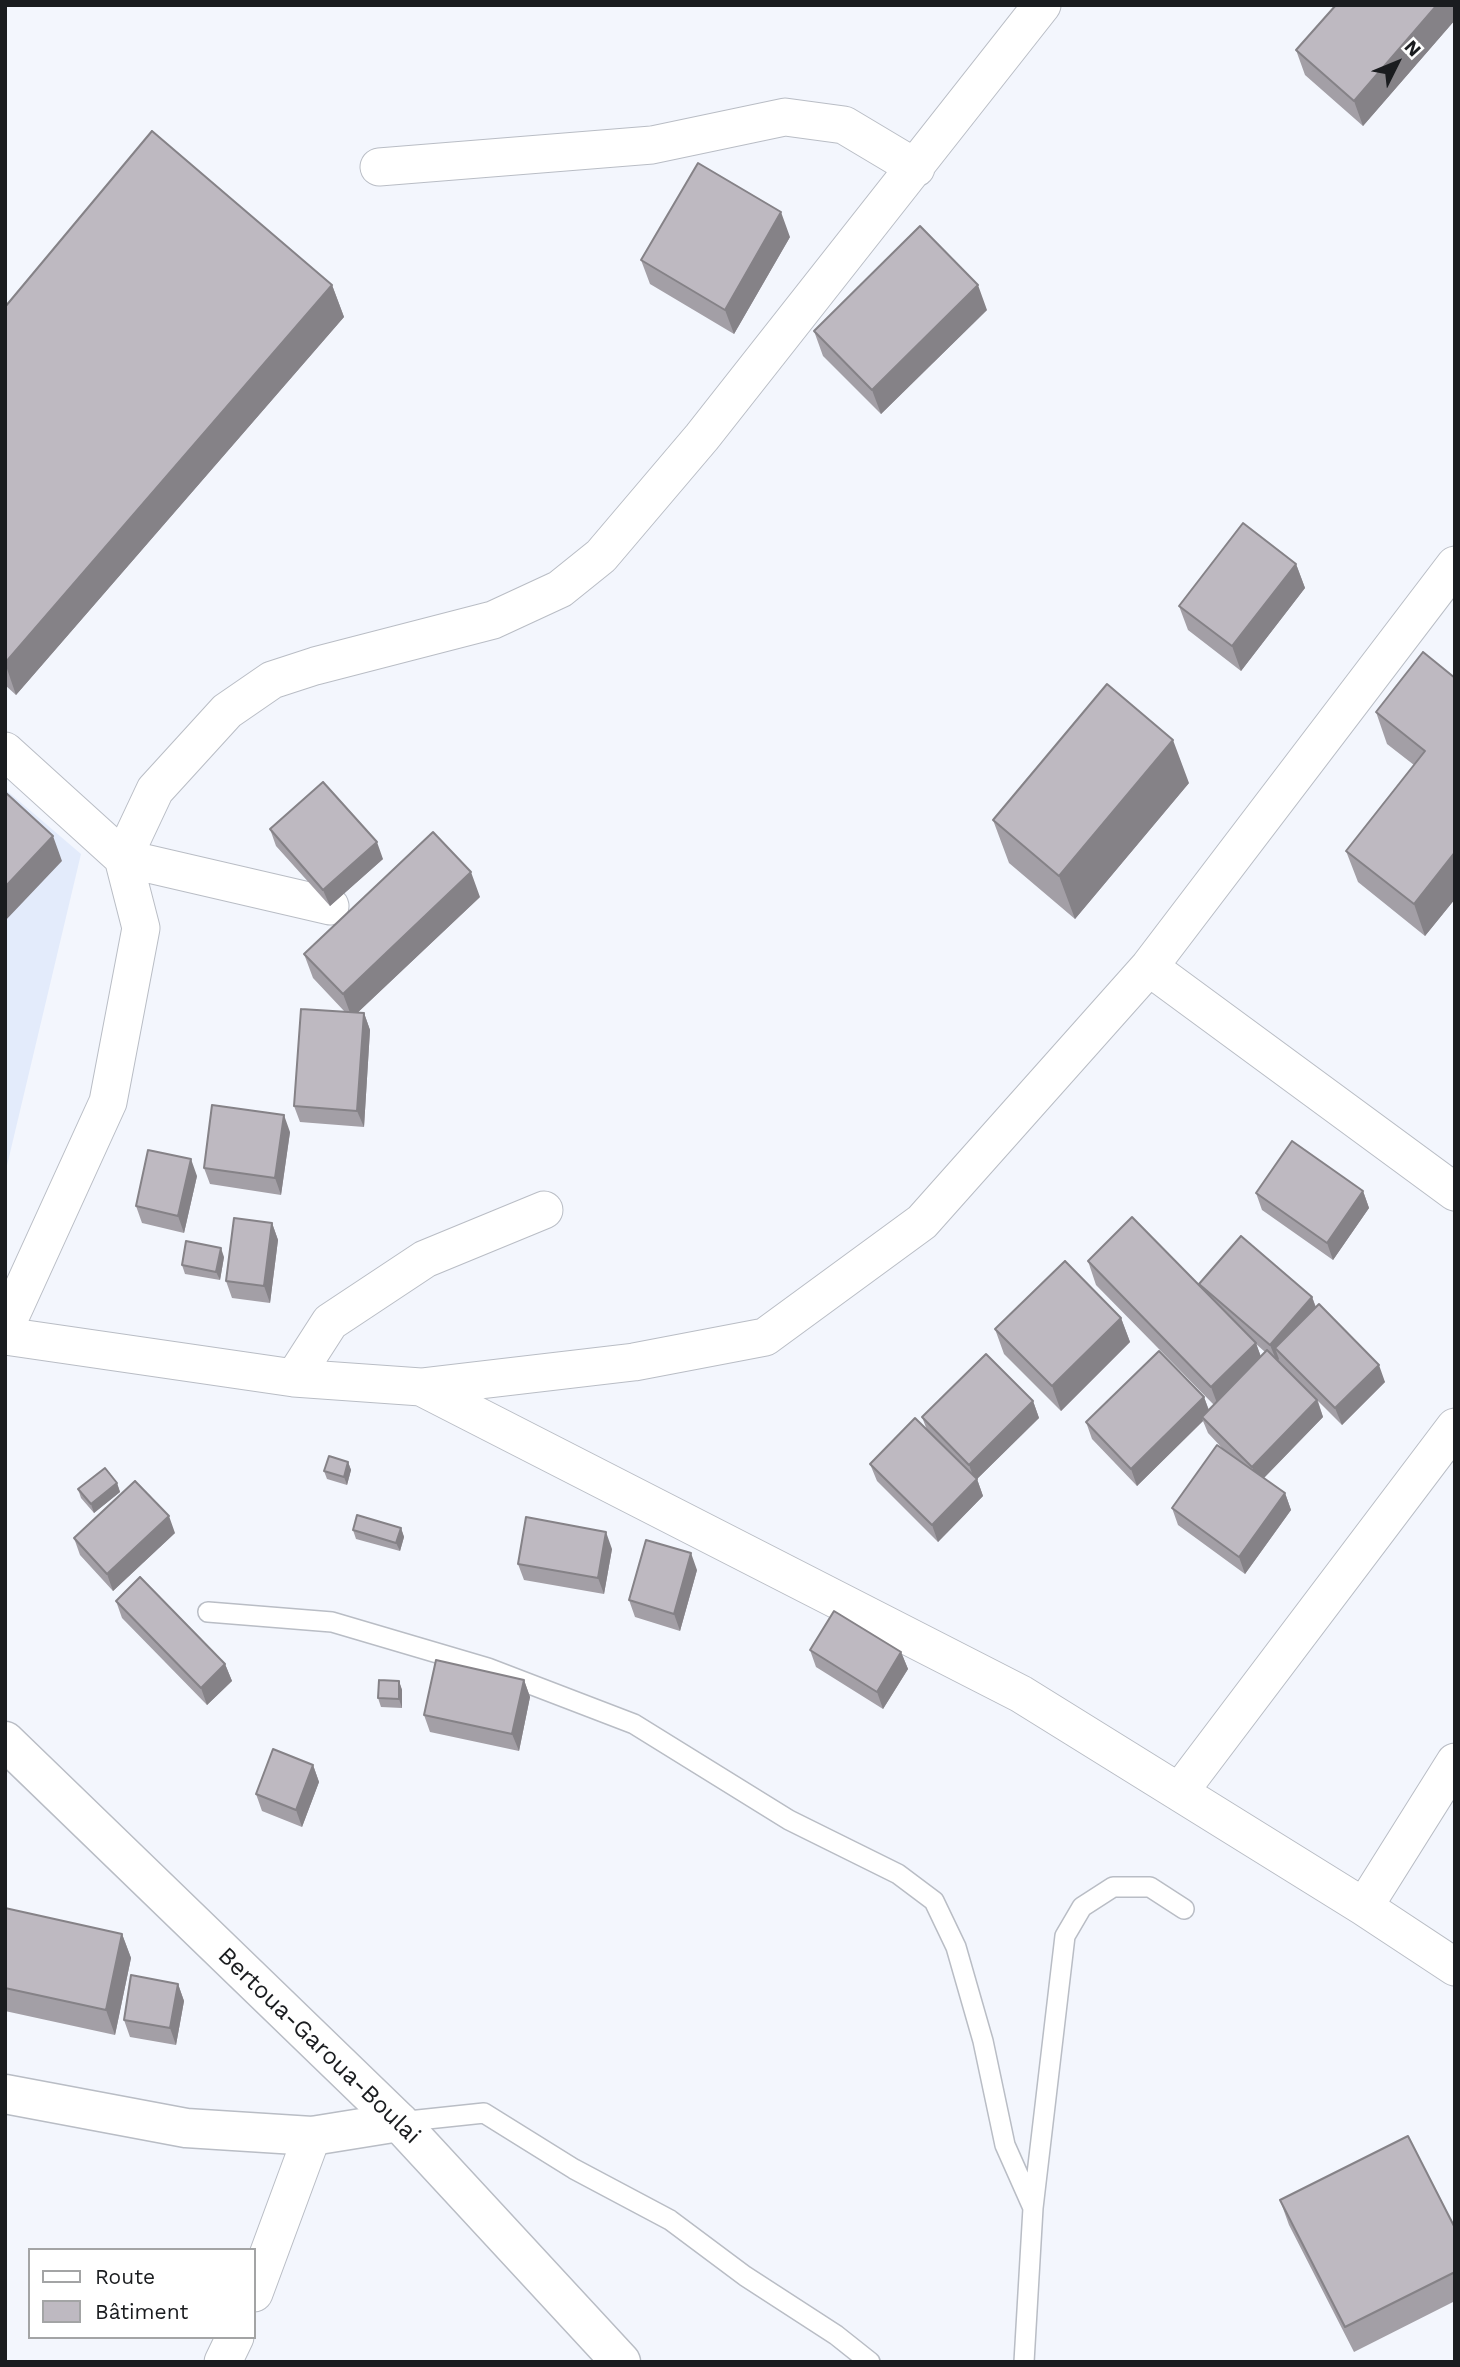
<!DOCTYPE html>
<html>
<head>
<meta charset="utf-8">
<style>
  body { margin:0 }
  #map { position:relative; width:1460px; height:2367px; overflow:hidden; background:#f3f6fd; font-family:"Work Sans",sans-serif }
  canvas { display:block }
  .frame { position:absolute; inset:0; border:7px solid #1a1c1f; pointer-events:none }
  .legend { position:absolute; left:28px; top:2248px; width:228px; height:91px; box-sizing:border-box; background:#fff; border:2px solid #a3a4a5; margin:0; padding:9px 12px; list-style:none; font-size:21px; color:#1a1c1f }
  .legend li { display:flex; align-items:center; gap:14px; height:35px }
  .legend b { width:35px; border:2px solid #a3a4a5 }
  .north { position:absolute; left:1362px; top:28px; width:70px; height:70px; -webkit-text-stroke:5px #fff; paint-order:stroke; rotate:47deg; font-size:19px; font-weight:700; line-height:28px; text-align:center; color:#1a1c1f }
  .north::after { content:''; display:block; margin:auto; width:24px; height:32px; background:#1a1c1f; clip-path:polygon(50% 0,100% 100%,50% 72%,0 100%) }
</style>
</head>
<body>
<div id="map">
<canvas width="1460" height="2367"></canvas>
<div class="frame"></div>
<ul class="legend">
<li><b style="height:9px;background:#fff"></b>Route</li>
<li><b style="height:19px;background:#beb9c1"></b>Bâtiment</li>
</ul>
<div class="north">N</div>
</div>
<script>
const c = document.querySelector('canvas').getContext('2d');
c.lineJoin = 'round';
function paint(path, color) { c.fillStyle = color; c.fill(path, 'evenodd'); }
const toPath = rows => new Path2D(rows.map(r => 'M' + r).join(''));
function trace(path, color, width, dash) { c.strokeStyle = color; c.lineWidth = width; c.lineCap = dash ? 'butt' : 'round'; c.setLineDash(dash || []); c.stroke(path); }
function label(font, color, halo, rows, align = 'center') {
  c.font = font + ' "Work Sans",sans-serif'; c.lineWidth = 6; c.setLineDash([]); c.textBaseline = 'middle'; c.strokeStyle = halo; c.fillStyle = color; for (const [text, x, y, turn = 0] of rows) {
    c.save(); c.translate(x, y); c.rotate((+turn || 0) * Math.PI / 180); c.textAlign = isNaN(turn) ? turn : align; if (halo) c.strokeText(text, 0, 0); c.fillText(text, 0, 0); c.restore();
  }
}
paint(toPath([
  [5,789,81,854,5,1174]
]), '#e3ebfb');
const service = toPath([
  [208,1612,332,1622,488,1668,634,1724,789,1820,898,1874,934,1901,956,1947,983,2041,1005,2145,1033,2208],
  [399,2122,484,2113,574,2169,670,2220,745,2276,836,2335,870,2362],
  [1024,2362,1033,2208,1065,1936,1082,1907,1113,1887,1150,1887,1184,1909]
]);
const minor = toPath([
  [379,167,652,145,785,117,844,125,916,168],
  [5,751,123,858,141,928,108,1102,5,1328],
  [330,906,123,858,155,790,227,711,272,680,315,666,493,620,560,589,601,556,702,437,1042,5],
  [1149,967,1455,1192],
  [5,1336,294,1378,421,1387,634,1362,765,1337,922,1222,1149,967,1455,565],
  [294,1378,330,1322,425,1259,544,1210],
  [421,1387,1021,1694,1364,1907,1455,1967],
  [1180,1791,1455,1427],
  [1364,1907,1455,1762],
  [254,2293,312,2136],
  [223,2362,235,2337]
]);
const tertiary = toPath([
  [5,2094,186,2128,312,2136,399,2122]
]);
const trunk = toPath([
  [5,1741,399,2122,621,2362]
]);
trace(service, '#b9bdc5', 22);
trace(minor, '#b9bdc5', 39);
trace(tertiary, '#b9bdc5', 41);
trace(trunk, '#b9bdc5', 41);
trace(service, '#fff', 19);
trace(minor, '#fff', 37);
trace(tertiary, '#fff', 38);
trace(trunk, '#fff', 38);
paint(toPath([
  [1455,5,1455,20,1363,126,1305,75,1296,50],
  [790,237,734,334,650,284,641,260],
  [332,285,344,317,16,695,5,685,5,307],
  [987,310,881,414,823,356,814,331],
  [1296,564,1305,588,1241,671,1188,630,1179,606],
  [1455,678,1455,899,1425,936,1358,882,1346,851,1414,765,1387,744,1376,712],
  [1189,783,1075,919,1009,863,993,820],
  [270,829,383,859,330,906,276,846],
  [480,897,357,1013,364,1013,370,1030,364,1127,300,1122,294,1106,345,1012,313,978,304,954],
  [290,1132,281,1195,210,1184,204,1168],
  [197,1176,184,1233,142,1223,136,1206],
  [1363,1191,1369,1208,1333,1260,1262,1210,1256,1193],
  [272,1223,278,1240,270,1303,232,1298,226,1281],
  [224,1257,220,1280,185,1274,182,1265],
  [1088,1261,1201,1287,1199,1284,1312,1297,1316,1307,1385,1382,1342,1425,1318,1401,1323,1417,1264,1478,1285,1493,1291,1510,1245,1574,1178,1525,1172,1508,1224,1450,1208,1433,1203,1421,1137,1486,1092,1439,1086,1422,1204,1397,1209,1410,1214,1405,1096,1285],
  [1256,1344,1265,1352,1261,1357],
  [1121,1318,1130,1342,1061,1411,1004,1354,995,1329],
  [1033,1401,1039,1418,977,1479,983,1496,938,1542,877,1481,870,1464,927,1430,922,1417],
  [348,1462,351,1470,347,1485,327,1479,324,1471],
  [117,1483,120,1492,94,1513,81,1498,78,1489],
  [401,1528,404,1537,400,1551,356,1539,353,1530],
  [175,1533,113,1591,80,1555,74,1538],
  [612,1549,604,1594,524,1580,518,1564],
  [697,1570,680,1631,635,1617,629,1600],
  [116,1601,225,1664,232,1681,207,1705,122,1618],
  [810,1650,901,1652,908,1669,883,1709,816,1667],
  [524,1680,530,1697,519,1751,430,1732,424,1715],
  [399,1681,402,1690,402,1708,381,1707,378,1698],
  [313,1765,319,1782,302,1827,262,1811,256,1794],
  [5,1908,122,1934,131,1958,115,2035,5,2011],
  [178,1984,184,2001,176,2045,130,2037,124,2020],
  [1280,2200,1455,2228,1455,2301,1354,2352,1289,2225]
]), '#a39fa6');
paint(toPath([
  [1437,5,1455,5,1455,20,1363,126,1354,101],
  [781,212,790,237,734,334,725,310],
  [332,285,344,317,16,695,5,663],
  [978,285,987,310,881,414,872,390],
  [1296,564,1305,588,1241,671,1232,646],
  [1173,740,1189,783,1075,919,1059,876],
  [53,836,62,861,5,921,5,887],
  [377,842,383,859,330,906,323,890],
  [1455,852,1455,899,1425,936,1414,904],
  [471,872,480,897,352,1018,343,994],
  [364,1013,370,1030,364,1127,357,1111],
  [284,1115,290,1132,281,1195,275,1178],
  [191,1159,197,1176,184,1233,178,1216],
  [1363,1191,1369,1208,1333,1260,1327,1243],
  [272,1223,278,1240,270,1303,264,1286],
  [221,1248,224,1257,220,1280,216,1272],
  [1312,1297,1318,1314,1275,1348,1279,1359,1277,1362,1270,1345],
  [1121,1318,1130,1342,1061,1411,1052,1386],
  [1256,1343,1265,1368,1220,1411,1211,1387],
  [1379,1365,1385,1382,1342,1425,1335,1408],
  [1204,1397,1210,1414,1202,1417,1203,1421,1137,1486,1131,1469],
  [1317,1400,1323,1417,1258,1484,1252,1467],
  [1033,1401,1039,1418,977,1479,983,1496,938,1542,932,1525,975,1481,969,1465],
  [348,1462,351,1470,347,1485,344,1477],
  [117,1483,120,1492,94,1513,91,1504],
  [1285,1493,1291,1510,1245,1574,1239,1557],
  [169,1516,175,1533,113,1591,107,1574],
  [401,1528,404,1537,400,1551,396,1543],
  [606,1532,612,1549,604,1594,598,1578],
  [691,1553,697,1570,680,1631,674,1614],
  [901,1652,908,1669,883,1709,877,1692],
  [225,1664,232,1681,207,1705,201,1688],
  [524,1680,530,1697,519,1751,512,1734],
  [399,1681,402,1690,402,1708,399,1699],
  [313,1765,319,1782,302,1827,296,1810],
  [122,1934,131,1958,115,2035,106,2010],
  [178,1984,184,2001,176,2045,170,2028]
]), '#858287');
const building = toPath([
  [1336,5,1437,5,1354,101,1296,50,1336,5],
  [152,131,332,285,5,663,5,307,152,131],
  [698,163,781,212,725,310,641,260,698,163],
  [920,226,978,285,872,390,814,331,920,226],
  [1243,523,1296,564,1232,646,1179,606,1243,523],
  [1423,652,1455,678,1455,852,1414,904,1346,851,1425,751,1376,712,1423,652],
  [1107,684,1173,740,1059,876,993,820,1107,684],
  [323,782,377,842,323,890,270,829,323,782],
  [5,792,53,836,5,887,5,792],
  [433,832,471,872,343,994,304,954,433,832],
  [301,1009,364,1013,357,1111,294,1106,301,1009],
  [212,1105,284,1115,275,1178,204,1168,212,1105],
  [1292,1141,1363,1191,1327,1243,1256,1193,1292,1141],
  [148,1150,191,1159,178,1216,136,1206,148,1150],
  [1132,1217,1256,1343,1211,1387,1088,1261,1132,1217],
  [234,1218,272,1223,264,1286,226,1281,234,1218],
  [1241,1236,1312,1297,1270,1345,1199,1284,1241,1236],
  [186,1241,221,1248,216,1272,182,1265,186,1241],
  [1065,1261,1121,1318,1052,1386,995,1329,1065,1261],
  [1319,1304,1379,1365,1335,1408,1275,1348,1319,1304],
  [1267,1350,1317,1400,1252,1467,1202,1417,1267,1350],
  [1159,1351,1204,1397,1131,1469,1086,1422,1159,1351],
  [986,1354,1033,1401,969,1465,922,1417,986,1354],
  [915,1418,977,1479,932,1525,870,1464,915,1418],
  [1217,1445,1285,1493,1239,1557,1172,1508,1217,1445],
  [329,1456,348,1462,344,1477,324,1471,329,1456],
  [105,1468,117,1483,91,1504,78,1489,105,1468],
  [135,1481,169,1516,107,1574,74,1538,135,1481],
  [357,1515,401,1528,396,1543,353,1530,357,1515],
  [526,1517,606,1532,598,1578,518,1564,526,1517],
  [646,1540,691,1553,674,1614,629,1600,646,1540],
  [140,1577,225,1664,201,1688,116,1601,140,1577],
  [834,1611,901,1652,877,1692,810,1650,834,1611],
  [436,1660,524,1680,512,1734,424,1715,436,1660],
  [379,1680,399,1681,399,1699,378,1698,379,1680],
  [273,1749,313,1765,296,1810,256,1794,273,1749],
  [5,1908,122,1934,106,2010,5,1988,5,1908],
  [131,1975,178,1984,170,2028,124,2020,131,1975],
  [1408,2136,1455,2228,1455,2272,1345,2327,1280,2200,1408,2136]
]);
paint(building, '#beb9c1');
trace(building, '#858287', 2);
label('24px', '#1a1c1f', '#fff', [
  ["Bertoua-Garoua-Boulai",319,2046,44]
]);
</script>
</body>
</html>
